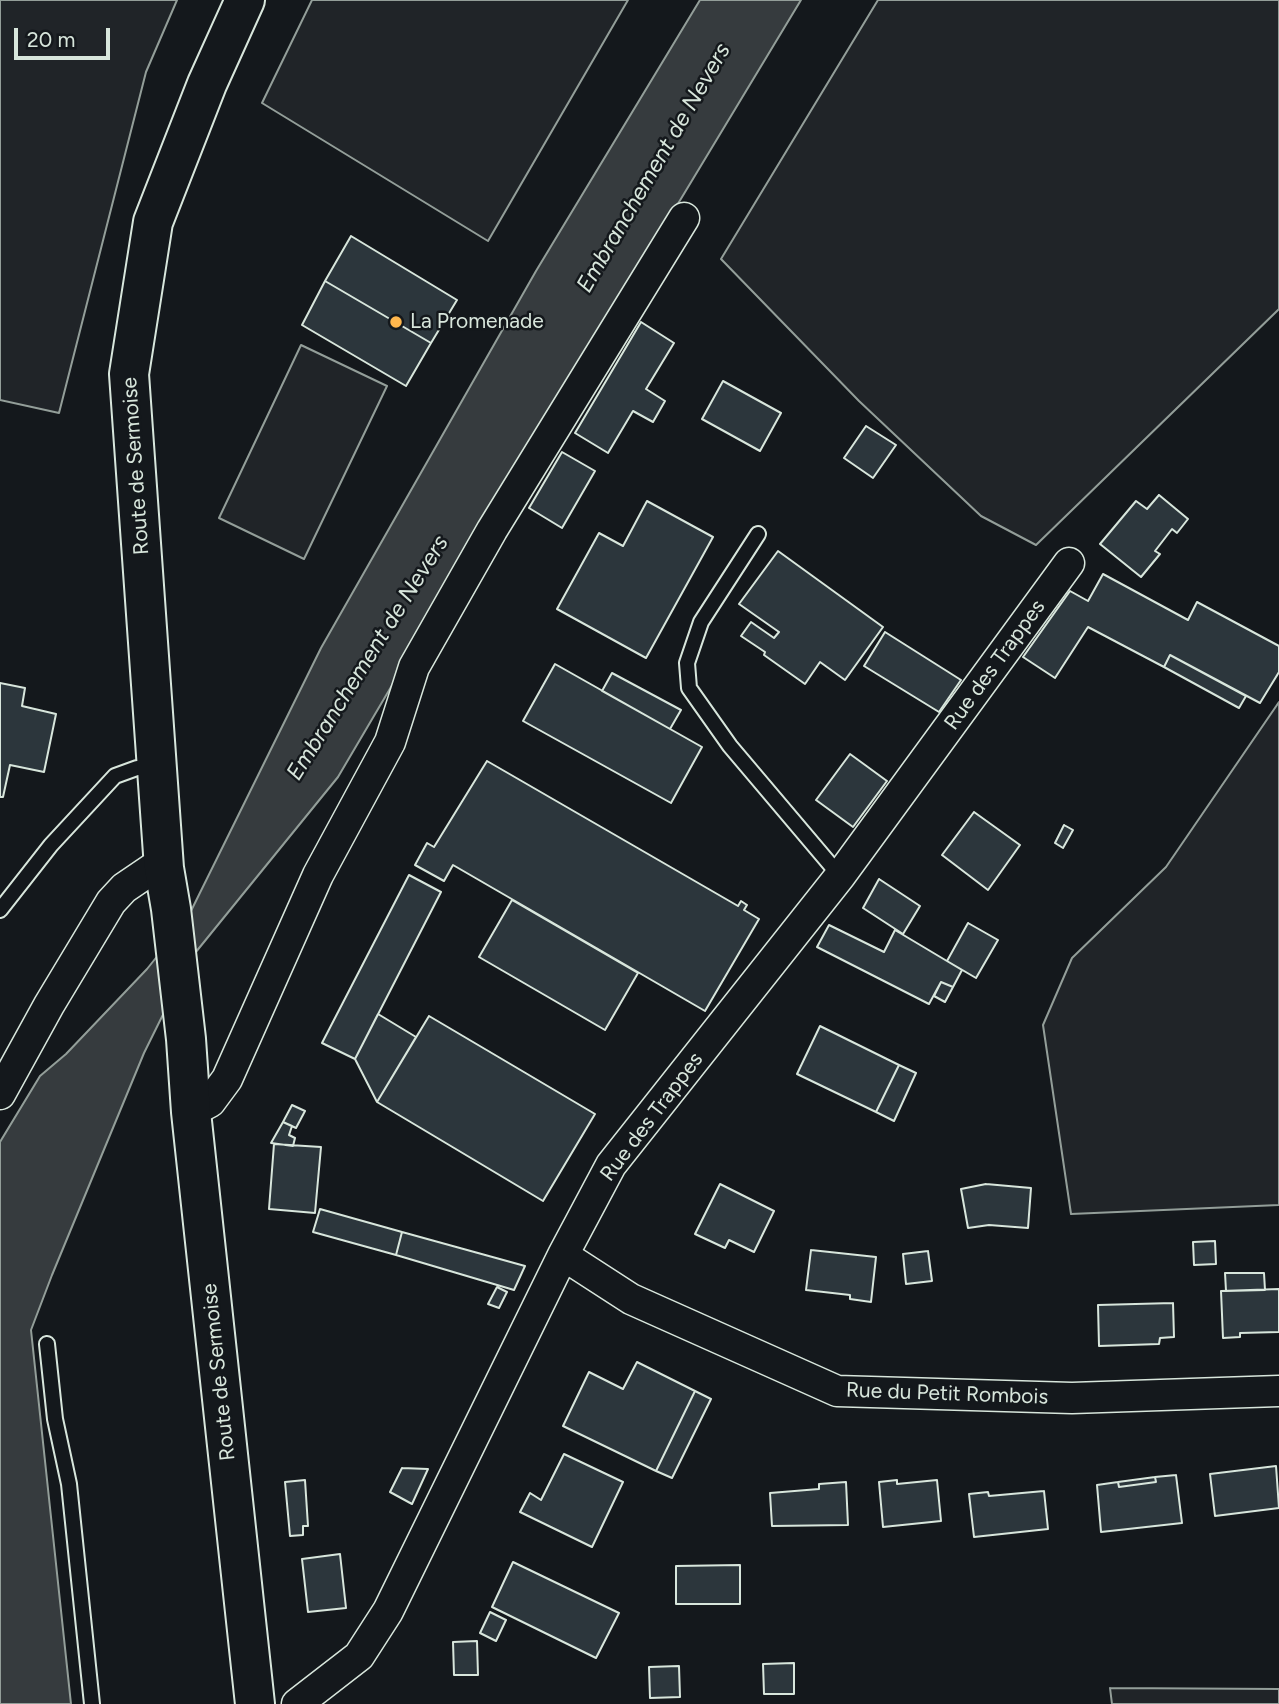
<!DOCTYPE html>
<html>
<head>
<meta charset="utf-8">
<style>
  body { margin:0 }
  #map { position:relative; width:1279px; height:1704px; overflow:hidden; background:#14181c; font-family:Figtree,sans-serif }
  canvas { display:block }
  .scale { position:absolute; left:14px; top:28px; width:96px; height:32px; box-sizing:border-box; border:4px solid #d8e6dc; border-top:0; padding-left:9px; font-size:21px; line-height:24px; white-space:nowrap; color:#d8e6dc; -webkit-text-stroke:5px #14181c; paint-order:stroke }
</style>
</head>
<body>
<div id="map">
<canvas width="1279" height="1704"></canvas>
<div class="scale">20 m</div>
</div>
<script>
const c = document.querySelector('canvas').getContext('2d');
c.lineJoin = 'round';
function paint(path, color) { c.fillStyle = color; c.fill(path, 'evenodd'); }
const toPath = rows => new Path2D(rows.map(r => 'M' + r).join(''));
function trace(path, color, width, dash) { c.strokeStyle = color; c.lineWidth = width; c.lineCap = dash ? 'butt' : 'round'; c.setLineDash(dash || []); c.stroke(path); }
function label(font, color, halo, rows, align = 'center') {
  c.font = font + ' Figtree,sans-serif'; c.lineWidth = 5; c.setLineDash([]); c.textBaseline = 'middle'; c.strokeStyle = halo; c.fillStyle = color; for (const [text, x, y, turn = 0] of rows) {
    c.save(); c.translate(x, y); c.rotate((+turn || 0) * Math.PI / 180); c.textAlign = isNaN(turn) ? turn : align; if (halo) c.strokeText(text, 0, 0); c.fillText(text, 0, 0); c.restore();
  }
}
const green = toPath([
  [0,0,177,0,146,72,59,413,0,400,0,0],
  [312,0,628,0,488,241,262,103,312,0],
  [878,0,1279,0,1279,309,1036,545,981,516,859,401,721,259,878,0],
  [301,345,387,386,304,559,219,518,301,345],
  [1279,702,1279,1205,1071,1214,1043,1025,1072,958,1166,867,1279,702],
  [1110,1688,1279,1689,1279,1704,1112,1704,1110,1688]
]);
paint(green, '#202428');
trace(green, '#939e99', 2);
const water = toPath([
  [700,0,801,0,580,366,338,777,191,958,144,1053,52,1275,31,1330,71,1704,0,1704,0,1142,40,1076,66,1054,147,969,187,919,321,648,536,271,700,0]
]);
paint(water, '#363b3e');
trace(water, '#939e99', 2);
const building = toPath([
  [351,236,457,300,431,343,325,281,351,236],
  [325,281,431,343,406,386,302,325,325,281],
  [641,322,674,343,646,389,665,401,653,422,633,411,608,453,575,433,641,322],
  [723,381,781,413,760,451,702,419,723,381],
  [866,426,896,445,873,478,844,458,866,426],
  [562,452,595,471,562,528,529,508,562,452],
  [1159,495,1188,519,1177,533,1172,529,1155,551,1160,554,1141,577,1100,544,1136,501,1147,509,1159,495],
  [647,501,713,537,646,658,557,609,599,533,623,546,647,501],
  [778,551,883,627,845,680,820,662,805,684,764,655,765,652,741,636,751,622,774,638,779,632,739,604,778,551],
  [1103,574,1188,620,1197,602,1279,646,1279,672,1260,703,1170,655,1164,667,1088,627,1055,678,1023,657,1070,591,1088,601,1103,574],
  [885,632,961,680,939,712,864,666,885,632],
  [1170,655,1246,696,1239,708,1164,667,1170,655],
  [555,664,702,747,671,803,523,721,555,664],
  [612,673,681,710,670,729,602,691,612,673],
  [0,683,25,688,22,706,56,714,44,772,10,765,3,797,0,797,0,683],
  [850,754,887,781,853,827,816,800,850,754],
  [487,761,738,906,741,901,747,905,744,910,759,919,705,1011,453,865,444,881,415,865,427,843,434,847,487,761],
  [974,812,1020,845,988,890,942,855,974,812],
  [1064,825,1073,830,1063,848,1055,843,1064,825],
  [409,875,441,892,355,1059,322,1043,409,875],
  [879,879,920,906,903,934,863,908,879,879],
  [512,900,638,973,605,1030,479,957,512,900],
  [968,923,998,940,976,978,947,961,968,923],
  [829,925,884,952,895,930,962,970,953,987,941,982,929,1004,817,947,829,925],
  [941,982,953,987,945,1002,934,996,941,982],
  [378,1014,416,1037,377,1102,355,1059,378,1014],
  [429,1016,595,1114,543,1201,377,1102,429,1016],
  [820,1026,899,1065,876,1112,797,1074,820,1026],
  [899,1065,916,1073,894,1121,876,1112,899,1065],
  [292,1105,305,1111,296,1128,283,1122,292,1105],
  [283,1122,292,1126,289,1135,295,1138,293,1146,271,1143,283,1122],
  [274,1144,321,1147,315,1213,269,1209,274,1144],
  [720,1184,774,1211,754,1252,729,1240,725,1248,695,1234,720,1184],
  [986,1184,1031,1188,1028,1228,989,1225,968,1228,961,1189,986,1184],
  [320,1209,402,1232,396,1255,313,1232,320,1209],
  [402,1232,525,1266,514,1290,396,1255,402,1232],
  [1215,1241,1216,1264,1194,1265,1193,1242,1215,1241],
  [811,1250,876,1257,871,1302,850,1299,850,1295,806,1290,811,1250],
  [928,1251,932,1281,906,1284,903,1254,928,1251],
  [1225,1273,1264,1273,1265,1290,1226,1291,1225,1273],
  [497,1287,507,1292,499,1308,488,1304,497,1287],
  [1279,1289,1279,1332,1240,1333,1240,1337,1223,1338,1221,1291,1279,1289],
  [1173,1303,1174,1337,1160,1338,1159,1344,1099,1346,1098,1305,1173,1303],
  [637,1362,695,1391,656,1471,563,1426,589,1372,623,1389,637,1362],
  [695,1391,711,1399,672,1478,656,1471,695,1391],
  [564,1454,623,1482,592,1547,520,1512,530,1493,541,1500,564,1454],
  [1276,1466,1279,1508,1215,1516,1210,1474,1276,1466],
  [402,1468,428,1469,412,1504,390,1492,402,1468],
  [1176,1475,1182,1523,1101,1532,1097,1485,1118,1482,1119,1487,1156,1482,1155,1477,1176,1475],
  [1155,1477,1156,1482,1119,1487,1118,1482,1155,1477],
  [305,1480,308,1526,303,1526,303,1535,290,1536,285,1482,305,1480],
  [897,1480,897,1484,937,1480,941,1521,883,1527,879,1482,897,1480],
  [846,1482,848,1525,772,1526,770,1493,819,1489,819,1484,846,1482],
  [1044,1491,1048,1529,974,1537,969,1494,988,1492,989,1496,1044,1491],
  [340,1554,346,1608,308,1612,302,1559,340,1554],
  [513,1562,619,1613,596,1658,492,1607,513,1562],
  [740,1565,740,1604,676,1604,676,1566,740,1565],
  [490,1612,506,1620,496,1641,480,1633,490,1612],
  [477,1641,478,1675,454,1675,453,1642,477,1641],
  [794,1663,794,1694,764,1694,763,1664,794,1663],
  [679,1666,680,1697,650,1698,649,1667,679,1666]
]);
paint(building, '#2c363c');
trace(building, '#d8e6dc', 2);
const lane = toPath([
  [758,534,701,622,687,663,689,688,730,746,840,876],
  [0,910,51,845,115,776,137,768,155,768],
  [47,1344,55,1419,69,1484,92,1704]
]);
const street = toPath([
  [0,1094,49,1005,111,902,124,888,152,869,164,868],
  [191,1112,210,1102,227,1079,318,875,390,742,414,667,492,530,684,218],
  [563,1255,631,1299,837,1391,1072,1398,1279,1391],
  [297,1704,359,1656,388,1611,563,1255,611,1165,840,876,1069,563]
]);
const secondary = toPath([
  [245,0,207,84,153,222,129,374,164,868,171,909,186,1039,191,1112,255,1704]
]);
trace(lane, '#d8e6dc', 18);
trace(street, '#d8e6dc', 33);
trace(secondary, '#d8e6dc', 42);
trace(lane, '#14181c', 14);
trace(street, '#14181c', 30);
trace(secondary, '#14181c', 38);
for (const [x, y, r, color] of [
  [396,322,7,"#ffb74d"]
]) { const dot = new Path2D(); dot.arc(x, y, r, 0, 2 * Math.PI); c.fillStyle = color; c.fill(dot); trace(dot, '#14181c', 2.5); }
label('21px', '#d8e6dc', '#14181c', [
  ["La Promenade",410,322]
], 'left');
label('21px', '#d8e6dc', '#14181c', [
  ["Route de Sermoise",136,466,-94],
  ["Rue des Trappes",995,665,-54],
  ["Rue des Trappes",652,1117,-53],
  ["Route de Sermoise",219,1372,-96],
  ["Rue du Petit Rombois",947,1394,2]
]);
label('italic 23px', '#d8e6dc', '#14181c', [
  ["Embranchement de Nevers",654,168,-60],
  ["Embranchement de Nevers",368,658,-58]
]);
</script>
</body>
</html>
